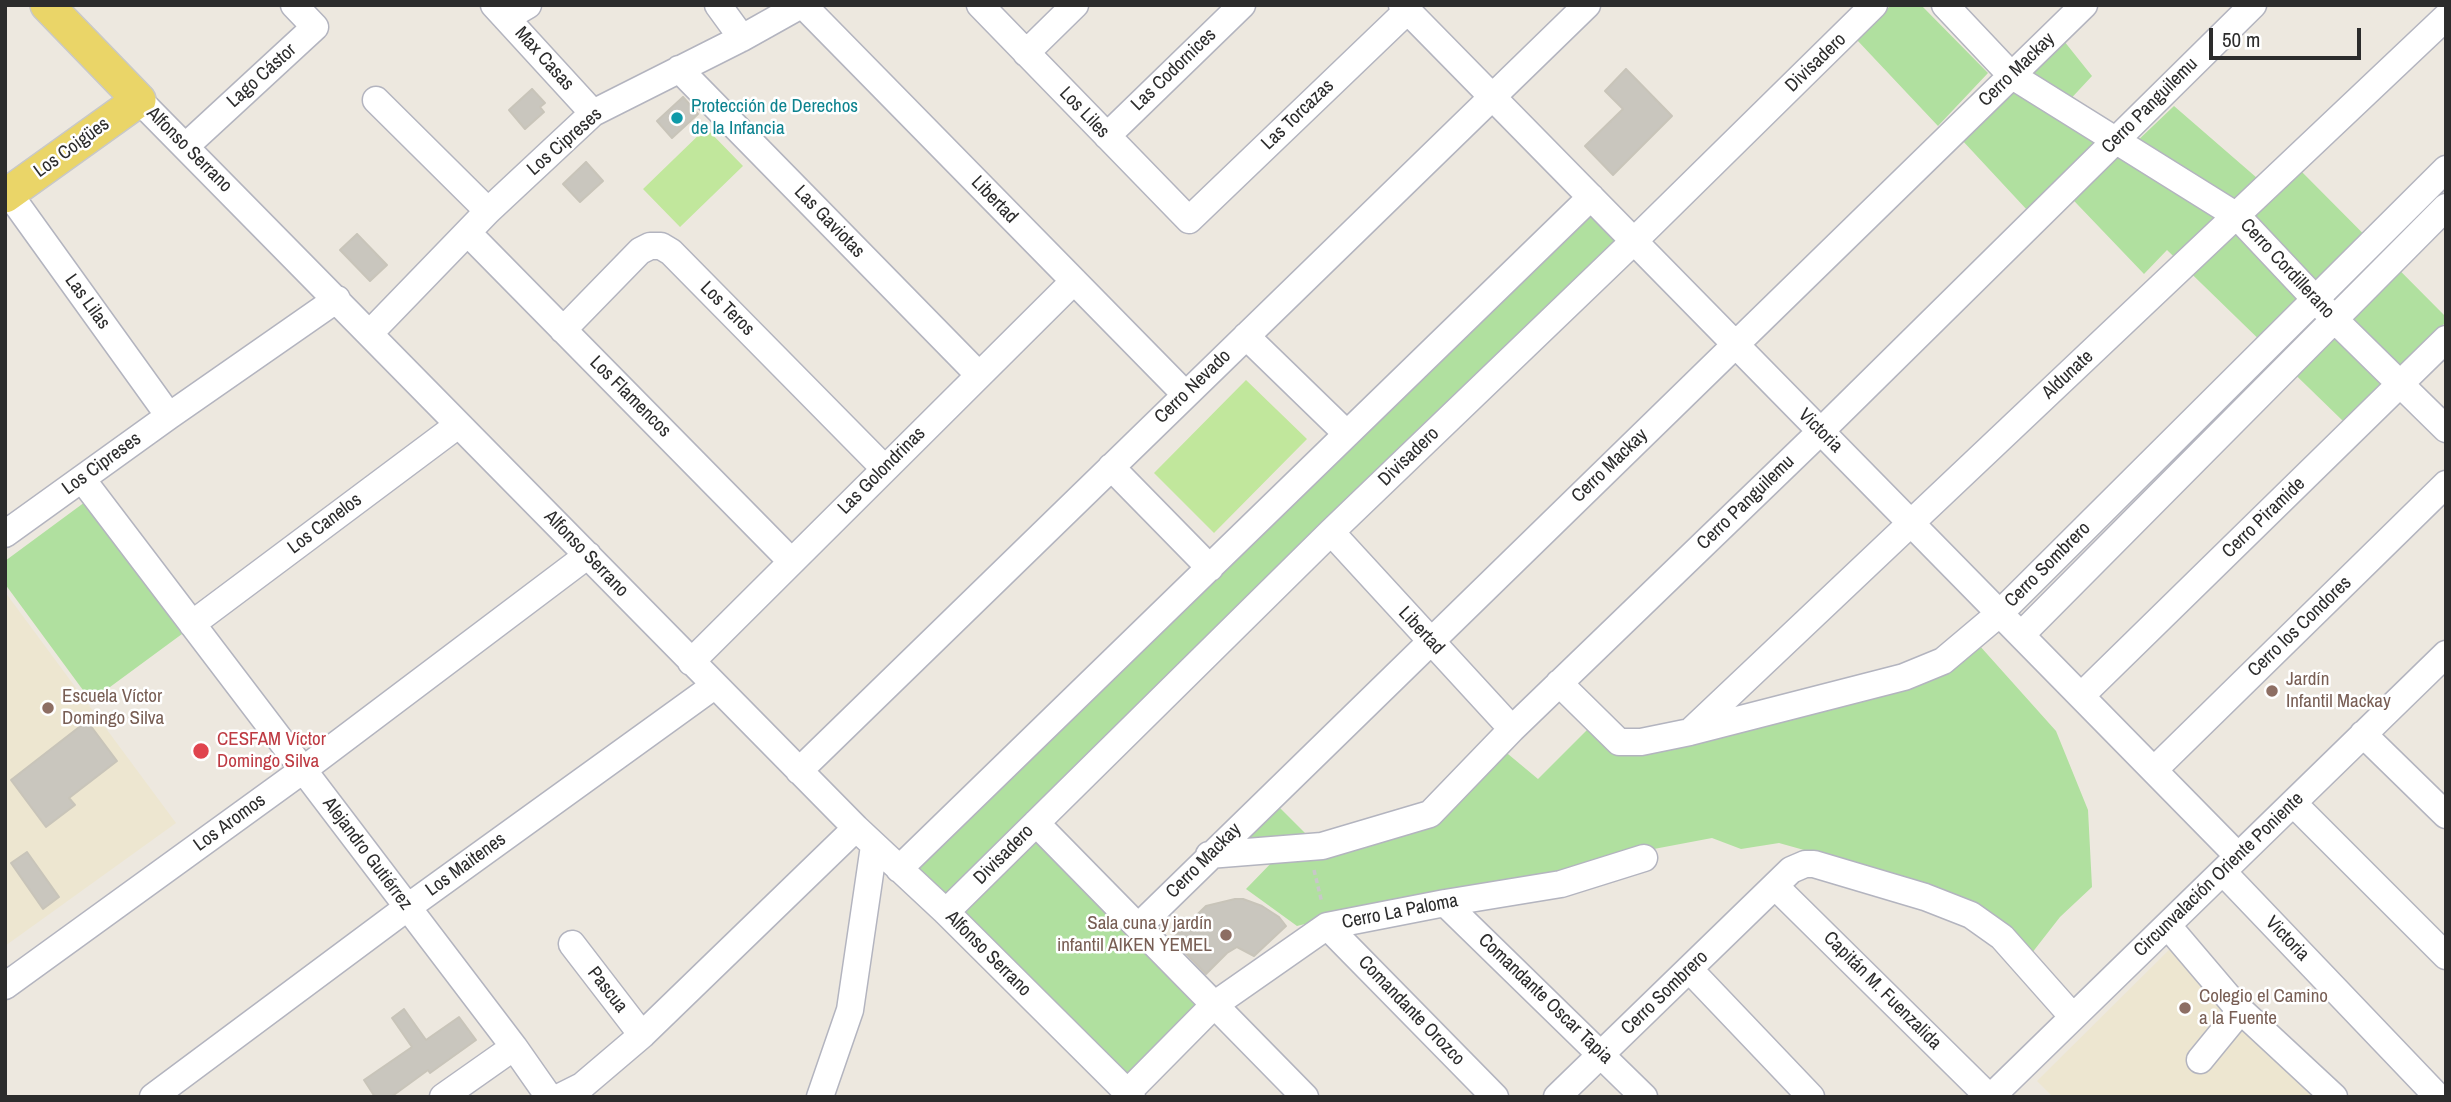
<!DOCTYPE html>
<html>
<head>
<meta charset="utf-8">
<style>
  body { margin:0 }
  #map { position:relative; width:2451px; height:1102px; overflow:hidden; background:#ede8df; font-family:"Archivo Narrow",sans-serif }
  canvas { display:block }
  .frame { position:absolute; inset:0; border:7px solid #2c2c2c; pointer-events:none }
  .scale { position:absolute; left:2209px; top:28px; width:152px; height:32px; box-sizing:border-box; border:4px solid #2c2c2c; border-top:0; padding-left:9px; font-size:21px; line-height:24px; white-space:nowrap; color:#2c2c2c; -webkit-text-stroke:5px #fff; paint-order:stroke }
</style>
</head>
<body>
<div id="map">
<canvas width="2451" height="1102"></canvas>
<div class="frame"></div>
<div class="scale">50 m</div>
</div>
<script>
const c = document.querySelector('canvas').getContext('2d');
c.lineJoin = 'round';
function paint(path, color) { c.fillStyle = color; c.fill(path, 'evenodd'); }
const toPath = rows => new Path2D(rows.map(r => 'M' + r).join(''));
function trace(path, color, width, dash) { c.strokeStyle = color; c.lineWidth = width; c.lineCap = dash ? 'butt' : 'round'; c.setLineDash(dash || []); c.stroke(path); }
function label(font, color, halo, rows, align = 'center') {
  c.font = font + ' "Archivo Narrow",sans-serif'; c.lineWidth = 5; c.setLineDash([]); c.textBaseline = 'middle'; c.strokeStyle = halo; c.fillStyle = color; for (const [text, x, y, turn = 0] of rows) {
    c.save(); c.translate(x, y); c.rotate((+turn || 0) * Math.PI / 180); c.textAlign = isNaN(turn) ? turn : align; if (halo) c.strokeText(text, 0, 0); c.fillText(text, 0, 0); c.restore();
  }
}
paint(toPath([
  [5,592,176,823,5,946],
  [2185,934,2348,1097,2053,1097,2037,1081]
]), '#ede6d0');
paint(toPath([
  [1891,5,1921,5,1988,73,1938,126,1857,40],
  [2064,41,2092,76,2064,106,2133,145,2174,106,2272,191,2298,168,2446,317,2446,322,2344,422,2167,250,2144,274,2056,182,2028,211,1961,139],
  [1588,207,1623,242,944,900,913,869],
  [85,502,182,634,91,701,5,584,5,561],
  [1979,645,2056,731,2088,810,2092,887,2060,917,2021,967,1929,885,1779,843,1741,849,1712,838,1638,852,1541,884,1329,918,1297,926,1246,889,1276,858,1428,821,1502,749,1538,779,1592,725,1617,747],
  [1272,800,1314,842,1224,848],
  [1038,835,1203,1005,1128,1078,958,914]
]), '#b0e09f');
paint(toPath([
  [706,128,743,166,680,227,643,189],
  [1246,380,1307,439,1214,533,1154,473]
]), '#c1e79c');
const building = toPath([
  [1626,69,1672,116,1613,175,1585,146,1623,109,1605,91,1626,69],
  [532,89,545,103,540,107,544,112,525,129,509,110,532,89],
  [683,97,698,114,672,138,657,121,683,97],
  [586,162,603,181,580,202,563,184,586,162],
  [357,234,387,265,370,281,340,250,357,234],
  [87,721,117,761,69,798,75,805,46,827,11,780,87,721],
  [27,852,59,897,43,909,11,863,27,852],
  [1235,899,1243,899,1262,906,1279,917,1286,926,1254,956,1237,947,1227,953,1206,974,1172,939,1206,906,1235,899],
  [404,1009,426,1040,459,1017,476,1040,430,1073,428,1070,391,1097,375,1097,364,1080,412,1047,392,1018,404,1009]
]);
paint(building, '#c9c6be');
trace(building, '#c8c4b9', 2);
const minor = toPath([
  [494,5,593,113],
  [718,5,742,38],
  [803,5,1185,394],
  [980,5,1189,220,1408,10],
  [1402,5,2238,856],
  [1945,5,2011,75,2237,216,2334,319,2446,429],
  [506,18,528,5],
  [1026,53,1075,5],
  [679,69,979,375],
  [139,100,856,828,946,912,1132,1097],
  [376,100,488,211],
  [1107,136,1242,5],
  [186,146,315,27,294,5],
  [5,188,169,416],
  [468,233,791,561],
  [563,330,640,251,650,246,661,246,671,252,885,469],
  [370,333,488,211,593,113,742,38,801,5],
  [1246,336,1347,434],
  [1111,467,1210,568],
  [82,479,514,1047,549,1097],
  [1331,532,1512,729],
  [5,534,169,416,337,299],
  [192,624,458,425],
  [2021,635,2446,207],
  [691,662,1074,281],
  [1559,683,1619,742,1641,742,1690,732,1904,677,1943,661,2000,613,2446,169],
  [2081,696,2446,339],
  [1691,731,2446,17],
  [2363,734,2446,815],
  [2154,770,2446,484],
  [799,771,1587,5],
  [2293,803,2446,956],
  [1036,823,1305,1097],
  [1209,855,1322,846,1430,814,1512,729,1821,431,2253,5],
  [899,869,1591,197],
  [2223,872,2438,1097],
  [1775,886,1989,1097],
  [1445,903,1644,1097],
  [946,912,1331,532,1634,241,1874,5],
  [1327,926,1495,1097],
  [2168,926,2236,1006,2236,1016,2200,1060],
  [1138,927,2084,5],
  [572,944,642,1035],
  [1689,969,1811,1097],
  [5,986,303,770,588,555],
  [2236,1006,2334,1097],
  [1128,1092,1214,1005,1327,926,1445,903,1561,884,1644,858],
  [153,1097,408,907,714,686],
  [443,1097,514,1047],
  [560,1097,582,1086,642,1035,856,828],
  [820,1097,850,1010,874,846],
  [1557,1097,1791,870,1805,864,1814,864,1925,897,1971,915,2002,937,2073,1017],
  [1991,1097,2446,654]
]);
const major = toPath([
  [5,196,139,100,47,5]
]);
trace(minor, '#b3b4bf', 29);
trace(major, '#c8c8c8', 36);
trace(toPath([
  [1314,870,1322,903]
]), '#c8c8c8', 3.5, [5, 3.5]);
trace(minor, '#fff', 26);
trace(major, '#ead568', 33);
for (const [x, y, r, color] of [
  [677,118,7,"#0f9aa8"],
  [2272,691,7,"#8d6e63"],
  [48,708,7,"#8d6e63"],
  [201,751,9,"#e0444e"],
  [1226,935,7,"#8d6e63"],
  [2185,1008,7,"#8d6e63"]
]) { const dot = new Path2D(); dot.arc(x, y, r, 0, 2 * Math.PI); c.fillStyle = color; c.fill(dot); trace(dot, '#fff', 2.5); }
label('19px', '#2c2c2c', '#fff', [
  ["Max Casas",544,59,48],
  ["Divisadero",1816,63,-44],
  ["Las Codornices",1174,70,-44],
  ["Cerro Mackay",2017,70,-44],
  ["Lago Cástor",262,76,-42],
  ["Cerro Panguilemu",2150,106,-45],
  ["Los Liles",1084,113,46],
  ["Las Torcazas",1298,115,-44],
  ["Los Cipreses",565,142,-41],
  ["Los Coigües",72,148,-36],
  ["Alfonso Serrano",189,150,45],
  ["Libertad",994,200,46],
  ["Las Gaviotas",829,222,46],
  ["Cerro Cordillerano",2287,269,47],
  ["Las Lilas",87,302,54],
  ["Los Teros",727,309,45],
  ["Aldunate",2068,375,-43],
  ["Cerro Nevado",1193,387,-44],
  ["Los Flamencos",630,397,45],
  ["Victoria",1820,431,45],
  ["Divisadero",1409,457,-44],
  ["Los Cipreses",102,464,-36],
  ["Cerro Mackay",1610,466,-44],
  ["Las Golondrinas",882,471,-45],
  ["Cerro Panguilemu",1746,503,-44],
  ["Cerro Piramide",2264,518,-44],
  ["Los Canelos",325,524,-37],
  ["Alfonso Serrano",586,554,46],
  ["Cerro Sombrero",2048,565,-45],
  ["Cerro los Condores",2300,627,-44],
  ["Libertad",1421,631,47],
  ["Los Aromos",230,823,-36],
  ["Alejandro Gutiérrez",367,854,53],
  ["Divisadero",1004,855,-45],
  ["Cerro Mackay",1204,861,-45],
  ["Los Maitenes",466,865,-36],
  ["Circunvalación Oriente Poniente",2219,875,-44],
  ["Cerro La Paloma",1400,912,-11],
  ["Victoria",2287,939,46],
  ["Alfonso Serrano",988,954,45],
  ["Pascua",607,990,52],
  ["Capitán M. Fuenzalida",1882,991,45],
  ["Cerro Sombrero",1665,993,-44],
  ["Comandante Oscar Tapia",1545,999,44],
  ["Comandante Orozco",1411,1011,46]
]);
label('19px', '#0d838f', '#fff', [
  ["Protección de Derechos",691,107],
  ["de la Infancia",691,129]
], 'left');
label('19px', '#785e54', '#fff', [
  ["Jardín",2286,680],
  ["Infantil Mackay",2286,702],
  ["Escuela Víctor",62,697],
  ["Domingo Silva",62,719],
  ["Sala cuna y jardín",1212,924,"right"],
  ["infantil AIKEN YEMEL",1212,946,"right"],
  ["Colegio el Camino",2199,997],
  ["a la Fuente",2199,1019]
], 'left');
label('19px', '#be3a42', '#fff', [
  ["CESFAM Víctor",217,740],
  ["Domingo Silva",217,762]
], 'left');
</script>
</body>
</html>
